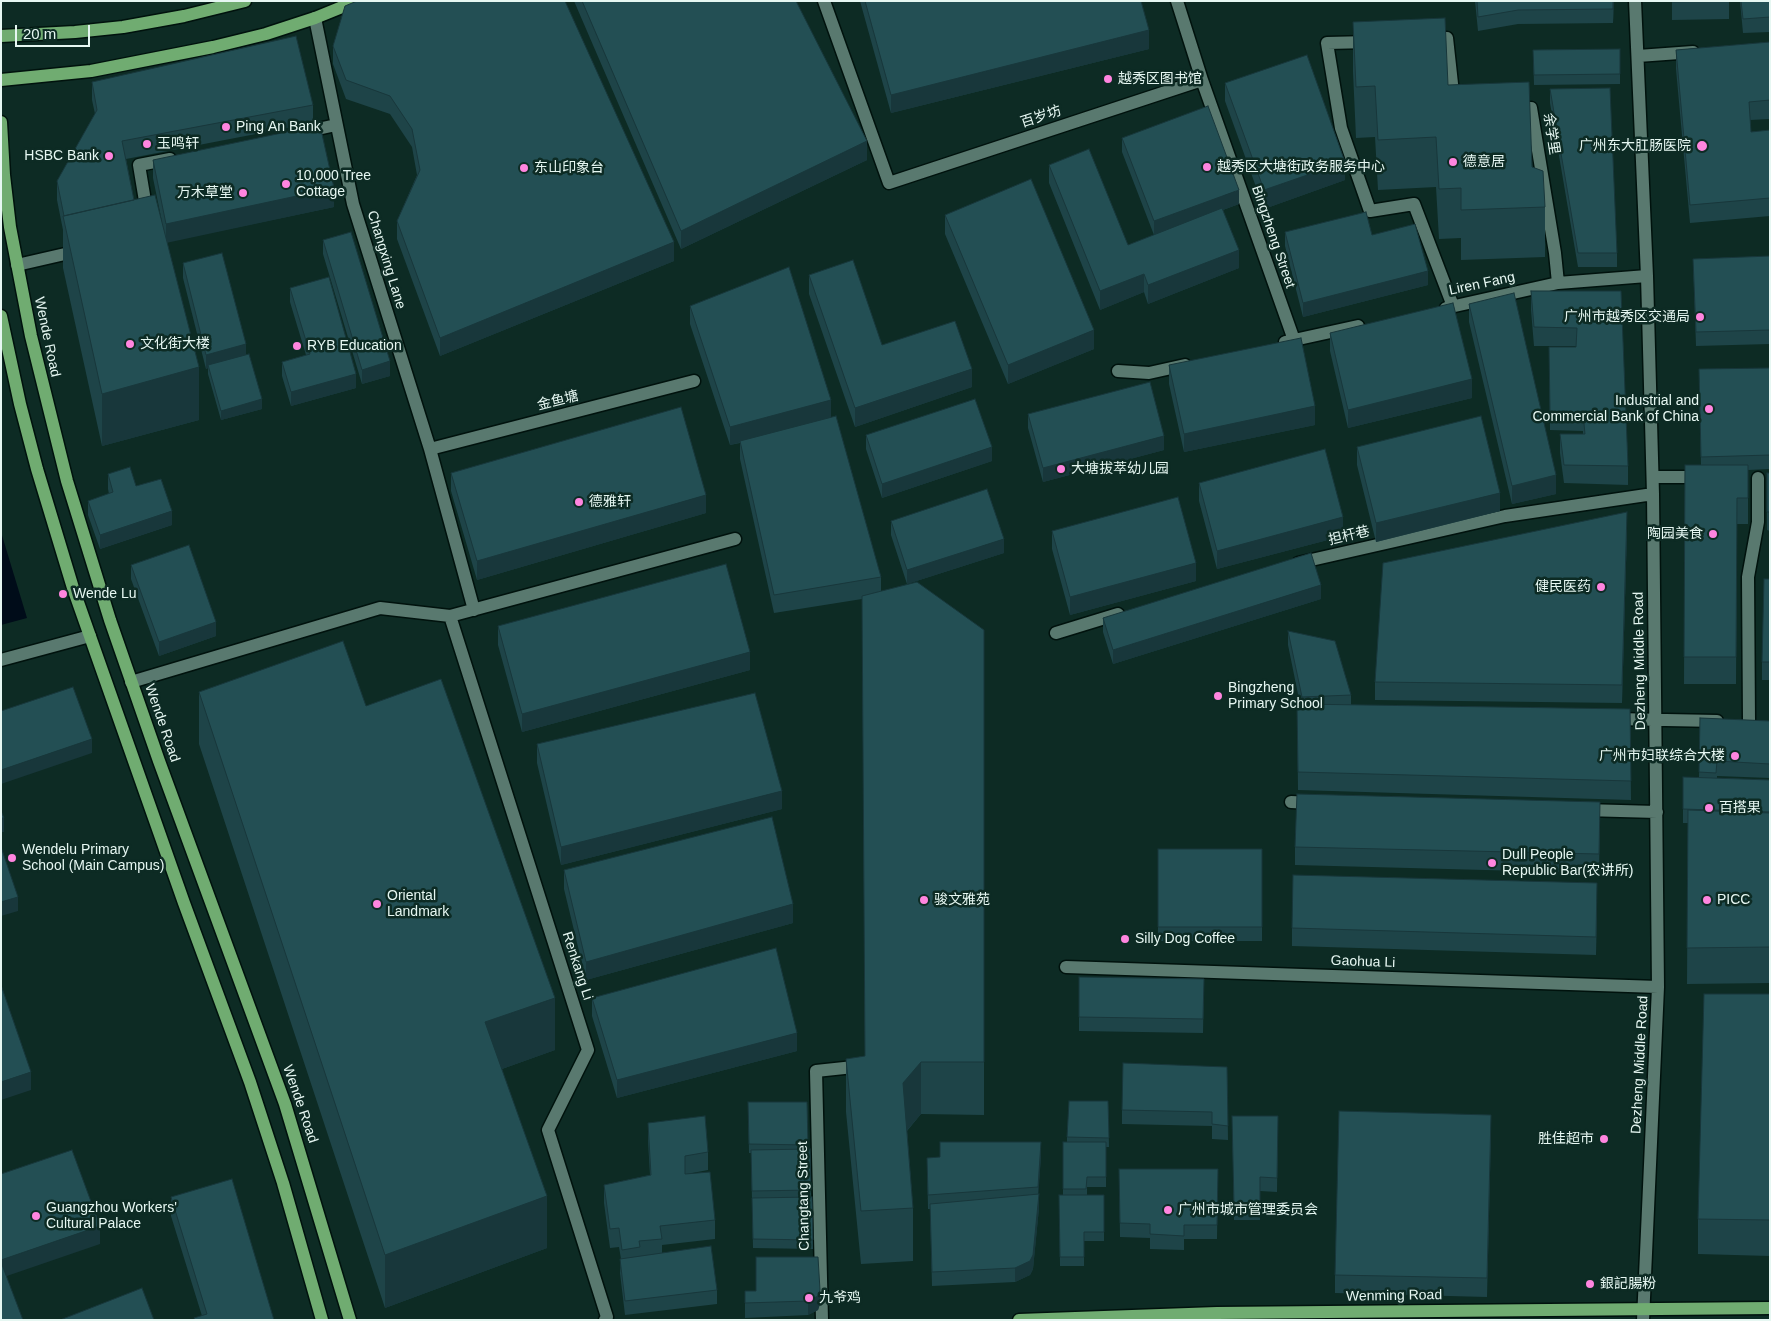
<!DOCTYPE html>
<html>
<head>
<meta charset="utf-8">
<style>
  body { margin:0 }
  #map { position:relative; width:1771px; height:1321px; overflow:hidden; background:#0d2b24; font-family:Helvetica,sans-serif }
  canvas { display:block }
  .frame { position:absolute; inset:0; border:2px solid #e6f7f2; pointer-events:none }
  .scale { position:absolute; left:15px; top:25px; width:75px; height:22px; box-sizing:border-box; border:2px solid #e6f7f2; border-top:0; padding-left:6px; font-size:15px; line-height:18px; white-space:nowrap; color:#e6f7f2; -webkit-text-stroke:4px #0d2b24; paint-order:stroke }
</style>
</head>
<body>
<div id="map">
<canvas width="1771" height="1321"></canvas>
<div class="frame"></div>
<div class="scale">20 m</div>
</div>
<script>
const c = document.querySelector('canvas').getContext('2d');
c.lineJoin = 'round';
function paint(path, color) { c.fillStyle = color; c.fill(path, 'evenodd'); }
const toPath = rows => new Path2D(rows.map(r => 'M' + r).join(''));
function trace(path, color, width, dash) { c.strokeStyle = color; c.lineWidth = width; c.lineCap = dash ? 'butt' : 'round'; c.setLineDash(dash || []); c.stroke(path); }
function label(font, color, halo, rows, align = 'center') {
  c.font = font + ' Helvetica,"Noto Sans SC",sans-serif'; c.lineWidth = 5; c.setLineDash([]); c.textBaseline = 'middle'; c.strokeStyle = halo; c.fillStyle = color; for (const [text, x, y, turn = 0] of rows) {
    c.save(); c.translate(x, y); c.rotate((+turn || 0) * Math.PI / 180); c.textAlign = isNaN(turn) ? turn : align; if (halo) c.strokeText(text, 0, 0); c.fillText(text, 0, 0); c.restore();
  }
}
paint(toPath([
  [1,532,27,618,1,625]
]), '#000c19');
const minor = toPath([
  [824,1,889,183,1202,80],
  [1177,1,1202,80,1294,340],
  [1635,1,1647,276,1653,494,1658,987,1643,1320],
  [315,18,353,204,430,449,474,610],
  [1429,39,1447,38,1454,102],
  [1369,42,1327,43,1341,128,1370,211,1414,204,1453,306],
  [1638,56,1693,52],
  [1514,108,1531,108,1555,253,1558,283],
  [304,132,336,125],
  [147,213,139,165,170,159],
  [17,265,78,251],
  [1446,308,1558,283,1647,276],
  [1285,342,1358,326],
  [1118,371,1149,373,1185,365],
  [430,449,694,381],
  [1653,477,1703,477],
  [1298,563,1505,516,1653,494],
  [450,616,588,1050,548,1130,607,1317,605,1320],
  [1056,633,1118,614],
  [1,660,90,636],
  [131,682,380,608,450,616,735,539],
  [1615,719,1717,721],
  [1749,721,1748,577,1758,522,1758,478],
  [1291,802,1312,803],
  [1584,810,1657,812],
  [1066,967,1658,987],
  [822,1320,816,1071,863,1066]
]);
const major = toPath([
  [1,36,75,32,123,27,184,16,245,1],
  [1,80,91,71,213,47,266,34,315,18,357,1],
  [1,122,4,175,10,227,31,336,67,481,110,620,159,761,285,1104,350,1320],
  [1,316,20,404,37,469,73,588,184,903,250,1082,283,1183,322,1320],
  [1019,1320,1217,1313,1770,1308]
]);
trace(minor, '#00120d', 15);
trace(major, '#00120d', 15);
trace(minor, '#59796f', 12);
trace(major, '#70ac71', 12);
paint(toPath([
  [574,1,796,1,867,160,681,249],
  [860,1,1141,1,1149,49,891,113],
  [1475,1,1614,1,1613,23,1518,24,1478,31],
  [1672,1,1729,1,1729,19,1672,20],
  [1740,1,1770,1,1770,32,1743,33],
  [1353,22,1448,85,1532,167,1545,207,1545,257,1461,260,1461,238,1439,239,1436,187,1378,190,1375,137,1356,138,1353,72],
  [1770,42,1770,119,1750,120,1751,132,1770,130,1770,216,1690,223,1676,69,1676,50],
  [333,46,674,261,440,356,397,239,397,221,417,175,412,147,390,114,346,99,333,64],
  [1620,49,1620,84,1534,85,1533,50],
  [92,82,313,105,313,123,126,159,134,200,162,222,153,178,153,160,334,207,167,242,199,420,102,446,63,268,63,230,57,200,57,181,95,114,92,100],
  [1225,83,1345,180,1264,209,1225,101],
  [1550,89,1617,253,1617,267,1578,267,1550,103],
  [1122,138,1239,204,1223,210,1239,268,1148,304,1144,292,1100,310,1049,183,1049,165,1128,245,1154,235,1122,152],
  [945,215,1094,349,1008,384,945,234],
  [1285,232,1372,235,1428,285,1303,317,1285,246],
  [323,240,390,376,362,384,323,254],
  [1770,256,1770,344,1696,346,1693,259],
  [183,263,246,354,262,409,221,420,208,374,208,368,206,369,183,278],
  [809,275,882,345,972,387,855,427,809,294],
  [290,288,356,388,291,406,282,376,282,362,306,355,290,302],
  [1531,291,1621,291,1628,466,1628,485,1564,483,1560,453,1560,434,1583,434,1583,431,1550,430,1549,347,1576,347,1576,346,1534,346,1531,310],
  [1469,304,1556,494,1512,504,1469,322],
  [690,306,831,417,881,577,881,591,984,630,984,1115,921,1114,907,1131,913,1208,913,1261,861,1264,846,1112,846,1059,865,1056,862,599,774,613,740,459,740,443,730,445,690,324],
  [1330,333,1472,398,1348,428,1330,351],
  [1169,365,1315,425,1184,452,1169,384],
  [1770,368,1770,469,1748,470,1748,524,1737,524,1736,684,1684,684,1685,465,1701,465,1699,383],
  [1028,414,1164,450,1043,482,1028,428],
  [866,435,992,461,882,498,866,449],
  [1357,447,1500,511,1376,542,1357,465],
  [451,473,706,513,477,580,451,491],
  [1767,473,1770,473,1770,531,1767,530],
  [108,474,172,525,100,549,88,515,88,501,109,494,108,489],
  [1199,483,1343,536,1217,569,1199,501],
  [891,521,1004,553,907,584,891,535],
  [1627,530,1622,703,1375,700,1375,682],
  [1052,531,1196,581,1070,615,1052,549],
  [131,565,216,636,159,656,131,579],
  [1770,579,1770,680,1762,680,1762,662],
  [1321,599,1113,664,1103,632,1103,618],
  [498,626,750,670,522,732,498,645],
  [1288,631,1351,695,1351,705,1630,709,1631,800,1298,790,1297,704,1300,704,1288,645],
  [199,692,366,706,555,1050,502,1069,547,1248,385,1308,199,744],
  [1700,718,1770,721,1770,778,1717,776,1717,778,1770,780,1770,983,1687,984,1688,823,1683,823,1683,777,1699,778],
  [537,744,782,809,561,865,537,763],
  [1600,820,1599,873,1295,865,1295,847],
  [1158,849,1262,849,1262,941,1158,941],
  [564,870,793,923,586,980,564,889],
  [1597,902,1596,955,1292,946,1292,928],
  [1079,977,1204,979,1203,1033,1079,1031],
  [1770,994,1770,1256,1698,1254,1698,1219],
  [592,998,797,1051,617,1098,592,1016],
  [1227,1067,1228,1140,1212,1139,1212,1126,1122,1124,1122,1110],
  [1108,1101,1109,1147,1106,1147,1106,1187,1087,1187,1087,1195,1104,1195,1104,1241,1084,1241,1084,1266,1060,1266,1059,1195,1063,1195,1063,1142,1067,1142,1067,1137],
  [748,1102,807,1102,808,1149,810,1149,811,1197,812,1197,813,1249,753,1248,751,1153,749,1153],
  [1232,1116,1278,1116,1277,1192,1260,1191,1260,1220,1234,1220],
  [648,1123,708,1152,708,1170,687,1174,715,1220,715,1239,662,1245,662,1253,717,1290,717,1304,625,1315,620,1273,621,1259,619,1247,610,1248,604,1203,604,1185,650,1175,648,1141],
  [1491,1133,1487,1297,1335,1293,1335,1275],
  [1041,1156,1038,1194,1039,1208,1033,1269,1030,1275,1015,1282,932,1286,930,1209,928,1209,927,1158],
  [1119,1169,1218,1169,1217,1239,1184,1239,1184,1250,1150,1249,1150,1238,1120,1237],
  [171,1197,274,1320,194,1320,194,1318,202,1316,171,1216],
  [756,1257,820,1304,818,1310,808,1315,745,1318,745,1291,756,1291]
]), '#1e4448');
paint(toPath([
  [1613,1,1614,1,1613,23],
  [1149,30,1149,49,891,113,891,95],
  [867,141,867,160,681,249,681,231],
  [1345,162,1345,180,1264,209,1264,190],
  [334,188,334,207,166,243,166,224],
  [1239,190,1239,204,1154,235,1154,221],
  [674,242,674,261,440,356,440,338],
  [1239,250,1239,268,1148,304,1148,285],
  [1428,271,1428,285,1303,317,1303,303],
  [1144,274,1144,292,1100,310,1100,291],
  [1094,330,1094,349,1008,384,1008,365],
  [246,344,246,359,208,365,208,368,206,369,206,355],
  [390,361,390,376,362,384,362,370],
  [199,367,199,420,102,446,102,394],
  [972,369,972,387,855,427,855,408],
  [356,374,356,388,291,406,291,392],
  [1472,379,1472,398,1348,428,1348,410],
  [262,399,262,409,221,420,221,411],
  [831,400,831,419,730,445,730,427],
  [1315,406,1315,425,1184,452,1184,434],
  [1164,436,1164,450,1043,482,1043,468],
  [992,447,992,461,882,498,882,484],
  [1556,475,1556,494,1512,504,1512,486],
  [1500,493,1500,511,1376,542,1376,523],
  [706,495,706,513,477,580,477,561],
  [172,511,172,525,100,549,100,535],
  [1627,512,1627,530,1622,703,1622,685],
  [1343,517,1343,536,1217,569,1217,551],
  [1004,539,1004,553,907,584,907,570],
  [1196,563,1196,581,1070,615,1070,597],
  [1321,585,1321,599,1113,664,1113,650],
  [216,622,216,636,159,656,159,642],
  [750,652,750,670,522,732,522,714],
  [92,739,92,753,1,784,1,770],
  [782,791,782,809,561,865,561,847],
  [1,818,4,818,4,832,1,832],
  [1597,883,1597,902,1596,955,1596,937],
  [18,897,18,911,1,916,1,902],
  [793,904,793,923,586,980,586,962],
  [555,998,555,1050,485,1075,485,1022],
  [797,1033,797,1051,617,1098,617,1080],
  [921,1062,921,1114,903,1135,903,1083],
  [31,1072,31,1090,1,1100,1,1082],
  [1041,1142,1041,1156,1038,1201,1038,1187],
  [1039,1194,1039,1208,1033,1269,1030,1275,1015,1282,1015,1268],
  [547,1196,547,1248,385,1308,385,1255],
  [100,1226,100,1244,1,1278,1,1260],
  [820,1290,820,1304,818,1310,808,1315,808,1301]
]), '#18373b');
const building = toPath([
  [357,1,565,1,674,242,440,338,397,221,420,170,412,129,390,96,346,80,333,46,345,6,357,1],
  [582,1,796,1,867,141,681,231,582,1],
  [865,1,1141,1,1149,30,891,95,865,1],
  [1477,1,1613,1,1613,9,1518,10,1478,17,1477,1],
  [1672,1,1706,1,1672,2,1672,1],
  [1741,1,1770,1,1770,17,1743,19,1741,1],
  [1445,18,1448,85,1529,82,1532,167,1543,171,1545,207,1461,210,1461,188,1439,189,1436,137,1378,140,1375,86,1356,87,1353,22,1445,18],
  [296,36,313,105,122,141,134,200,64,216,57,181,97,110,92,82,296,36],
  [1770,42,1770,100,1749,102,1751,132,1770,130,1770,198,1690,205,1676,50,1770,42],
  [1620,49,1620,74,1534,75,1533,50,1620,49],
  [1307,55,1345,162,1264,190,1225,83,1307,55],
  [1610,88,1617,253,1578,253,1550,89,1610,88],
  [1208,106,1239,190,1154,221,1122,138,1208,106],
  [320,125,334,188,166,224,153,160,320,125],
  [1089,149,1128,245,1222,208,1239,250,1148,285,1144,274,1100,291,1049,165,1089,149],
  [1031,179,1094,330,1008,365,945,215,1031,179],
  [155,195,199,367,102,394,63,216,155,195],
  [1366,212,1372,235,1415,224,1428,271,1303,303,1285,232,1366,212],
  [351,232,390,361,362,370,323,240,351,232],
  [222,253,246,344,206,355,183,263,222,253],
  [1770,256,1770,330,1696,332,1693,259,1770,256],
  [853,260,882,345,955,321,972,369,855,408,809,275,853,260],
  [789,267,831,400,730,427,690,306,789,267],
  [329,277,356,374,291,392,282,362,310,354,290,288,329,277],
  [1531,291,1621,291,1628,466,1564,465,1560,434,1585,434,1583,413,1550,412,1549,347,1576,347,1577,328,1534,327,1531,291],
  [1514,293,1556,475,1512,486,1469,304,1514,293],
  [1453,303,1472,379,1348,410,1330,333,1453,303],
  [1301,338,1315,406,1184,434,1169,365,1301,338],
  [249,354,262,399,221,411,208,365,249,354],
  [1770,368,1770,455,1701,457,1699,369,1770,368],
  [1150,382,1164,436,1043,468,1028,414,1150,382],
  [975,399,992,447,882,484,866,435,975,399],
  [681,407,706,495,477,561,451,473,681,407],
  [836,416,881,577,774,595,740,441,836,416],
  [1481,416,1500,493,1376,523,1357,447,1481,416],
  [1325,449,1343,517,1217,551,1199,483,1325,449],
  [1685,465,1748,465,1748,498,1737,498,1736,657,1684,657,1685,465],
  [130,467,136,486,161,479,172,511,100,535,88,501,113,492,108,474,130,467],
  [1767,473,1770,473,1770,512,1767,512,1767,473],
  [987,489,1004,539,907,570,891,521,987,489],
  [1178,497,1196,563,1070,597,1052,531,1178,497],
  [1627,512,1622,685,1375,682,1383,563,1627,512],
  [189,545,216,622,159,642,131,565,189,545],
  [1311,553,1321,585,1113,650,1103,618,1311,553],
  [726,564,750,652,522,714,498,626,726,564],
  [1764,579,1770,579,1770,662,1762,662,1764,579],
  [917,582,984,630,984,1062,921,1062,903,1083,913,1208,861,1211,846,1059,865,1056,862,596,917,582],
  [1288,631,1335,641,1351,695,1302,697,1288,631],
  [343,641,366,706,441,679,555,998,485,1022,547,1196,385,1255,199,692,343,641],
  [73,687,92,739,1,770,1,711,73,687],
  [755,693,782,791,561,847,537,744,755,693],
  [1297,704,1630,709,1631,781,1298,772,1297,704],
  [1700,718,1770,721,1770,764,1717,761,1716,773,1699,772,1700,718],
  [1683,777,1770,780,1770,812,1683,809,1683,777],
  [1297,794,1600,802,1599,854,1295,847,1297,794],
  [1688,810,1770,813,1770,947,1687,948,1688,810],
  [1,811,4,818,1,818,1,811],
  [772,817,793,904,586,962,564,870,772,817],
  [1,847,18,897,1,902,1,847],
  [1158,849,1262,849,1262,927,1158,927,1158,849],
  [1293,875,1597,883,1596,937,1292,928,1293,875],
  [776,948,797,1033,617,1080,592,998,776,948],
  [1079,977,1204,979,1203,1019,1079,1017,1079,977],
  [1,985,31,1072,1,1082,1,985],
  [1704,994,1770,994,1770,1220,1698,1219,1704,994],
  [1123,1063,1227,1067,1228,1126,1212,1124,1212,1112,1122,1110,1123,1063],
  [1069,1101,1108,1101,1109,1138,1067,1137,1069,1101],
  [748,1102,807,1102,808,1145,749,1144,748,1102],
  [1339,1111,1491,1115,1487,1278,1335,1275,1339,1111],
  [705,1116,708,1152,685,1156,685,1174,710,1172,715,1220,660,1226,662,1239,639,1241,640,1247,622,1250,619,1228,610,1229,604,1185,651,1175,648,1123,705,1116],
  [1232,1116,1278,1116,1277,1178,1260,1177,1260,1205,1234,1205,1232,1116],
  [940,1142,1041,1142,1038,1187,928,1195,927,1158,940,1157,940,1142],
  [1063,1142,1106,1142,1106,1177,1087,1177,1086,1189,1063,1189,1063,1142],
  [810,1149,811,1190,752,1191,751,1150,810,1149],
  [72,1150,100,1226,1,1260,1,1174,72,1150],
  [1119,1169,1218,1169,1217,1225,1184,1225,1184,1236,1150,1234,1150,1224,1120,1223,1119,1169],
  [232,1179,274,1320,195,1320,194,1318,207,1314,171,1197,232,1179],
  [1039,1194,1033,1255,1030,1261,1015,1268,932,1272,930,1204,1039,1194],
  [1059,1195,1104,1195,1104,1232,1084,1232,1084,1257,1060,1257,1059,1195],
  [812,1197,813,1240,753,1239,752,1198,812,1197],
  [711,1246,717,1290,625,1301,620,1259,711,1246],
  [756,1257,818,1257,820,1290,818,1296,808,1301,745,1303,745,1291,756,1291,756,1257],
  [1,1262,23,1320,1,1320,1,1262],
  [142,1288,154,1320,60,1320,142,1288]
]);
paint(building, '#234f54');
trace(building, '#18373b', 1);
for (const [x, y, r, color] of [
  [1108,79,5,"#ff85df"],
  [226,127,5,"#ff85df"],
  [147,144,5,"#ff85df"],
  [1702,146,6,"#ff85df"],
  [109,156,5,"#ff85df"],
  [1453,162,5,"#ff85df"],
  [1207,167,5,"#ff85df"],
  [524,168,5,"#ff85df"],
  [286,184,5,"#ff85df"],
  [243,193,5,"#ff85df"],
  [1700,317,5,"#ff85df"],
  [130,344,5,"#ff85df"],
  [297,346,5,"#ff85df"],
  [1709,409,5,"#ff85df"],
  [1061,469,5,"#ff85df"],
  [579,502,5,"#ff85df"],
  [1713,534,5,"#ff85df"],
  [1601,587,5,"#ff85df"],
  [63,594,5,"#ff85df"],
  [1218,696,5,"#ff85df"],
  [1735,756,5,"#ff85df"],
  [1709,808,5,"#ff85df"],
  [12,858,5,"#ff85df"],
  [1492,863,5,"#ff85df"],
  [924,900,5,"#ff85df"],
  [1707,900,5,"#ff85df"],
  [377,904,5,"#ff85df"],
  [1125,939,5,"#ff85df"],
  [1604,1139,5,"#ff85df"],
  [1168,1210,5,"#ff85df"],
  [36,1216,5,"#ff85df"],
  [1590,1284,5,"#ff85df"],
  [809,1298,5,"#ff85df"]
]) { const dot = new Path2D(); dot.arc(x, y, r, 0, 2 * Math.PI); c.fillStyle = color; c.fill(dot); trace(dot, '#0d2b24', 2); }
label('14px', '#e6f7f2', '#0d2b24', [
  ["越秀区图书馆",1118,79],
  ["Ping An Bank",236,127],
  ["玉鸣轩",157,144],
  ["广州东大肛肠医院",1691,146,"right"],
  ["HSBC Bank",99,156,"right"],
  ["德意居",1463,162],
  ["越秀区大塘街政务服务中心",1217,167],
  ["东山印象台",534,168],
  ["10,000 Tree",296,176],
  ["Cottage",296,192],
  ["万木草堂",233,193,"right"],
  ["广州市越秀区交通局",1690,317,"right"],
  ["文化街大楼",140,344],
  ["RYB Education",307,346],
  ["Industrial and",1699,401,"right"],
  ["Commercial Bank of China",1699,417,"right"],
  ["大塘拔萃幼儿园",1071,469],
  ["德雅轩",589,502],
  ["陶园美食",1703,534,"right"],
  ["健民医药",1591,587,"right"],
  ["Wende Lu",73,594],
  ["Bingzheng",1228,688],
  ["Primary School",1228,704],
  ["广州市妇联综合大楼",1725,756,"right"],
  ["百搭果",1719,808],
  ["Wendelu Primary",22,850],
  ["School (Main Campus)",22,866],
  ["Dull People",1502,855],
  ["Republic Bar(农讲所)",1502,871],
  ["Oriental",387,896],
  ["Landmark",387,912],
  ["骏文雅苑",934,900],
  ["PICC",1717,900],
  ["Silly Dog Coffee",1135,939],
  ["胜佳超市",1594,1139,"right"],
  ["Guangzhou Workers'",46,1208],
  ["Cultural Palace",46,1224],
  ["广州市城市管理委员会",1178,1210],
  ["銀記腸粉",1600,1284],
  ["九爷鸡",819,1298]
], 'left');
label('14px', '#e6f7f2', '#0d2b24', [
  ["百岁坊",1041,117,-18],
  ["余学里",1551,134,81],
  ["Bingzheng Street",1273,237,71],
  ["Changxing Lane",386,260,73],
  ["Liren Fang",1482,284,-12],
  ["Wende Road",47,337,78],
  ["金鱼塘",558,401,-14],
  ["担杆巷",1349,536,-13],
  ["Dezheng Middle Road",1640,661,-91],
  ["Wende Road",162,723,71],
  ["Gaohua Li",1363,962,2],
  ["Renkang Li",577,966,72],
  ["Dezheng Middle Road",1640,1065,-87],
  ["Wende Road",300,1104,71],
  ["Changtang Street",804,1196,-91],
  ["Wenming Road",1394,1296,-1]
]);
</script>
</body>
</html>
